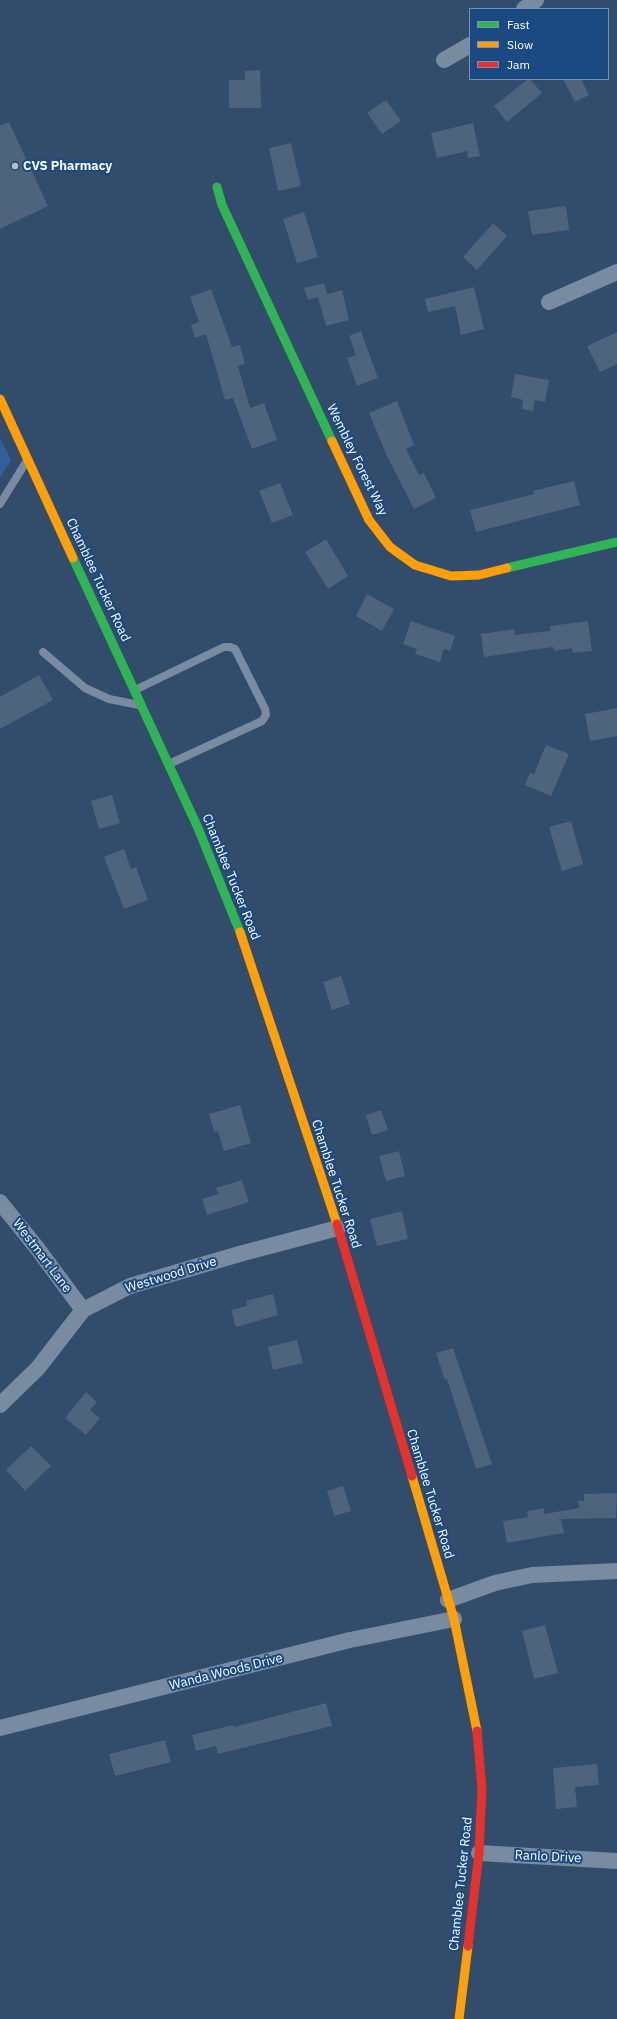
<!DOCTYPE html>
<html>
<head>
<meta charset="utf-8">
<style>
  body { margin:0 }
  #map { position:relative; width:617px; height:2019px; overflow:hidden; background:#324c6b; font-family:"IBM Plex Sans",sans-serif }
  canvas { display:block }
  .legend { position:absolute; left:469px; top:8px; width:140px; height:72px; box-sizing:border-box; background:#1b4982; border:1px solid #7692b4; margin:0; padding:5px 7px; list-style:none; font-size:12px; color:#fff }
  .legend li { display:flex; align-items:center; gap:8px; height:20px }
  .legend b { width:20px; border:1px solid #7692b4 }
</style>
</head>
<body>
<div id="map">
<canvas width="617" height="2019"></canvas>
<ul class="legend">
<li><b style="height:5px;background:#30b455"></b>Fast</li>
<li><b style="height:5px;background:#ff9f0a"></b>Slow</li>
<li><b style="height:5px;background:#e5322d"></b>Jam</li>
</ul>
</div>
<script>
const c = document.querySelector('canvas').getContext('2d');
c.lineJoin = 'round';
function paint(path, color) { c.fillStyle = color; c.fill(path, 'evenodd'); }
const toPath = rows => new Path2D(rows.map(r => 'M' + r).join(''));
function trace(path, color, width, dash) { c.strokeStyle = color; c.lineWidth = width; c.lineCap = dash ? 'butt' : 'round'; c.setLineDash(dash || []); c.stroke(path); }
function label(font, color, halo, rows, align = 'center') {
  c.font = font + ' "IBM Plex Sans",sans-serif'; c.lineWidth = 4; c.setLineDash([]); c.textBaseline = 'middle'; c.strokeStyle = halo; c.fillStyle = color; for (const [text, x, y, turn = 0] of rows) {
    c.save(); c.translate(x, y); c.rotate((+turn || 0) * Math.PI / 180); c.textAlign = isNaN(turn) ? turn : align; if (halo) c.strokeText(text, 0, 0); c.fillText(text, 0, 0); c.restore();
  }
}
paint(toPath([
  [0,438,11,460,0,478]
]), '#2f609a');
paint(toPath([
  [260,70,261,108,229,108,229,80,245,80,245,71],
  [528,79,530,79,542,93,507,122,494,106],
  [563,79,581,79,589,95,575,102],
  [386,100,401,121,382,134,367,113],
  [9,122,48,206,0,229,0,126],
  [473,123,480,156,468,158,467,151,437,158,431,133],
  [291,143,301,186,278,191,269,148],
  [566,206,569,230,532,235,528,211],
  [304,212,318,257,297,263,283,219],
  [493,223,507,236,477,270,463,257],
  [324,283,327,294,342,290,349,320,326,326,318,297,308,300,304,288],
  [474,287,484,329,461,335,455,306,428,312,425,299],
  [211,289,232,347,240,345,245,364,238,366,250,408,264,403,277,440,252,449,233,398,225,400,206,334,195,338,191,325,199,322,190,297],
  [361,331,378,378,357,386,347,358,356,355,349,336],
  [617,332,617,364,600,372,587,346],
  [515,374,549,380,545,402,535,400,533,411,522,409,523,400,511,397],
  [397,401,414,445,406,449,419,475,424,473,436,498,414,509,387,456,369,413],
  [574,481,580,505,476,532,470,510,534,494,533,491],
  [280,483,293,515,272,523,259,491],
  [326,539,348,576,328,589,305,552],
  [367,594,394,609,382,631,356,616],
  [411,621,455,636,450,651,444,649,440,662,415,654,417,649,403,644],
  [588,621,592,651,573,653,572,648,554,651,553,647,484,657,481,634,514,629,515,635,550,631,550,626],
  [39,675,53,700,0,729,0,697],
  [617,708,617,736,590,741,585,714],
  [546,745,569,754,551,796,525,785,530,773,534,774],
  [112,795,120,823,99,829,91,801],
  [571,821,583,864,562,871,549,827],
  [124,849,131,869,136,867,148,900,124,909,104,857],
  [341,976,350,1004,332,1010,323,982],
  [240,1105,251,1143,224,1151,218,1131,214,1132,209,1114],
  [381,1110,388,1130,372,1135,366,1115],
  [399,1151,405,1176,386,1181,379,1156],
  [242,1180,249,1202,207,1215,202,1199,218,1194,216,1188],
  [402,1211,408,1239,377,1246,370,1219],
  [273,1294,278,1315,236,1327,231,1310,247,1306,246,1301],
  [297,1340,303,1363,273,1370,268,1347],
  [453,1348,492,1464,476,1469,447,1379,445,1380,436,1353],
  [86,1392,97,1402,90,1410,100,1418,86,1435,65,1418],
  [31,1446,51,1466,25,1491,6,1470],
  [343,1486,351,1511,334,1516,327,1491],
  [617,1493,616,1518,561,1519,564,1533,507,1543,503,1521,528,1517,527,1511,544,1508,544,1514,579,1508,578,1501,584,1501,584,1494],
  [545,1625,558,1673,534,1679,522,1631],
  [326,1703,332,1726,218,1754,216,1746,196,1751,192,1735,233,1725,234,1727],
  [165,1740,171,1762,115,1776,109,1754],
  [597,1764,599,1785,575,1787,577,1807,556,1809,553,1768]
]), '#4e637c');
trace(toPath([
  [0,504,26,462],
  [43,652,85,688,109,699,139,705],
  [135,690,224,647,230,647,235,649,265,709,266,715,262,721,169,764]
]), '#788ba1', 8);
trace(toPath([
  [524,9,536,0],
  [444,60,470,45],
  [549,302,617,272],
  [0,1202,37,1248,83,1310],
  [0,1405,38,1368,83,1310,130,1286,243,1253,338,1228],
  [448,1600,495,1583,532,1575,617,1571],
  [0,1728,350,1640,454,1619],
  [479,1853,617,1861]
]), '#788ba1', 16);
trace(toPath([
  [217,187,222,205,332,441],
  [73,558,198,828,240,932],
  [507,568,617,542]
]), '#30b455', 9);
trace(toPath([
  [0,399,73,558],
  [332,441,369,520,390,547,415,565,451,576,479,575,507,568],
  [240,932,337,1224],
  [412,1476,454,1619,477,1731],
  [459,2019,468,1946]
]), '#ff9f0a', 9);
trace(toPath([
  [337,1224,412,1476],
  [468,1946,479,1853,482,1789,477,1731]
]), '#e5322d', 9);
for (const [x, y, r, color] of [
  [15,166,4,"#b7c0cb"]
]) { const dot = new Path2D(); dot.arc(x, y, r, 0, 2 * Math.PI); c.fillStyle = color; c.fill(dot); trace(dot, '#1b4982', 1.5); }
label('bold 13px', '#fff', '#1b4982', [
  ["CVS Pharmacy",23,166]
], 'left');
label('13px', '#fff', '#1b4982', [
  ["Wembley Forest Way",357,460,64],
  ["Chamblee Tucker Road",98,580,65],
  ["Chamblee Tucker Road",231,877,68],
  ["Chamblee Tucker Road",336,1184,72],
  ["Westmart Lane",42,1256,53],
  ["Westwood Drive",171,1275,-17],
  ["Chamblee Tucker Road",430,1494,73],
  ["Wanda Woods Drive",226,1672,-14],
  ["Ranlo Drive",548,1857,3],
  ["Chamblee Tucker Road",461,1884,-84]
]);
</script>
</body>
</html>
